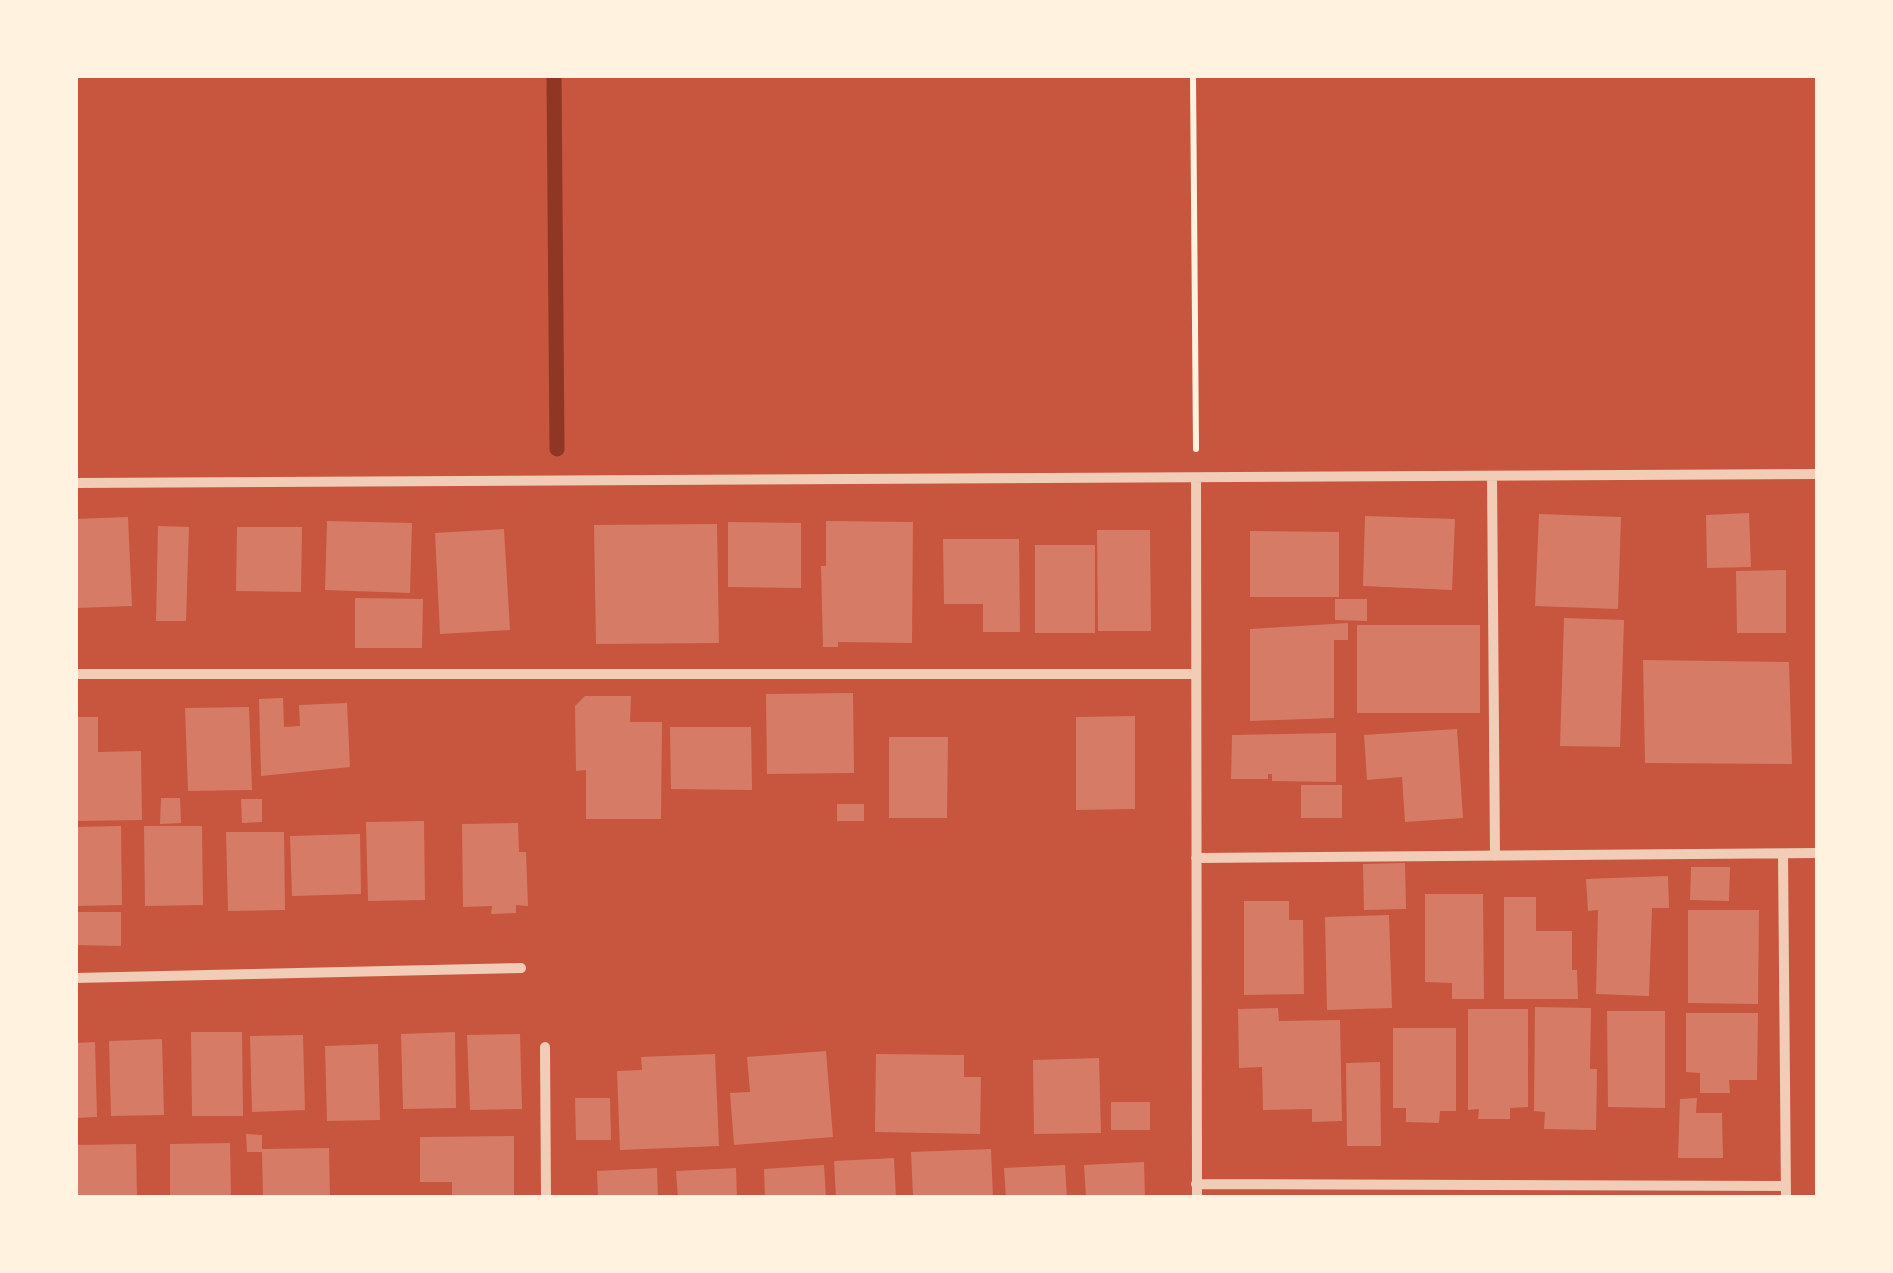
<!DOCTYPE html>
<html>
<head>
<meta charset="utf-8">
<style>
  body { margin:0 }
  #map { position:relative; width:1893px; height:1273px; overflow:hidden; background:#c8553d; font-family:"Source Serif 4",serif }
  canvas { display:block }
  .frame { position:absolute; inset:0; border:78px solid #fff3e0; pointer-events:none }
</style>
</head>
<body>
<div id="map">
<canvas width="1893" height="1273"></canvas>
<div class="frame"></div>
</div>
<script>
const c = document.querySelector('canvas').getContext('2d');
c.lineJoin = 'round';
const toPath = rows => new Path2D(rows.map(r => 'M' + r).join(''));
function trace(path, color, width, dash) { c.strokeStyle = color; c.lineWidth = width; c.lineCap = dash ? 'butt' : 'round'; c.setLineDash(dash || []); c.stroke(path); }
function paint(path, color) { c.fillStyle = color; c.fill(path, 'evenodd'); }
trace(toPath([
  [554,75,557,449]
]), '#8f3625', 15);
paint(toPath([
  [1749,513,1751,567,1707,568,1706,515],
  [1539,514,1621,517,1618,609,1535,606],
  [1365,516,1455,519,1452,590,1363,586],
  [128,517,132,606,75,608,75,519],
  [327,521,412,523,410,593,325,590],
  [826,521,913,522,912,643,838,642,838,647,823,647,821,566,826,566],
  [728,522,801,523,801,588,728,587],
  [717,524,719,643,596,644,594,525],
  [158,526,189,527,186,621,156,621],
  [237,527,302,527,301,592,236,591],
  [504,529,510,630,440,634,435,533],
  [1097,530,1150,530,1151,631,1098,631],
  [1250,531,1339,532,1339,597,1250,597],
  [943,539,1019,539,1020,632,983,632,983,604,944,604],
  [1035,545,1095,545,1095,633,1035,633],
  [1786,570,1786,633,1737,633,1736,571],
  [355,598,423,599,422,648,355,648],
  [1335,599,1367,599,1367,621,1335,620],
  [1564,618,1624,620,1620,747,1560,746],
  [1348,623,1348,640,1334,640,1334,718,1250,721,1250,629],
  [1357,625,1480,625,1480,713,1357,713],
  [1643,660,1789,662,1792,764,1645,763],
  [853,693,854,773,767,774,766,694],
  [585,696,631,696,630,722,662,722,661,819,586,819,586,770,576,771,575,706],
  [283,698,284,727,300,726,299,705,347,703,350,767,261,776,259,699],
  [249,707,252,790,188,791,185,708],
  [1135,716,1135,809,1076,810,1076,717],
  [75,717,98,717,98,752,141,751,142,820,75,821],
  [670,727,751,727,752,790,671,789],
  [1457,729,1463,818,1405,822,1402,777,1367,780,1364,735],
  [1336,733,1336,782,1272,781,1272,774,1268,774,1268,779,1231,779,1232,735],
  [889,737,948,737,947,818,889,818],
  [1301,785,1342,785,1342,818,1301,818],
  [161,798,180,798,181,823,160,824],
  [241,799,262,799,262,822,242,823],
  [837,804,864,804,864,821,837,821],
  [424,821,425,900,368,901,366,822],
  [518,823,519,852,526,852,528,906,516,905,516,913,491,914,492,906,463,907,462,824],
  [121,826,122,905,75,906,75,827],
  [144,826,202,826,203,905,145,906],
  [226,832,284,832,285,910,228,911],
  [360,834,361,894,292,896,290,836],
  [1405,863,1406,909,1364,910,1363,864],
  [1691,867,1730,867,1729,901,1690,900],
  [1668,876,1669,908,1652,908,1649,996,1596,994,1598,910,1588,911,1586,879],
  [1425,894,1483,894,1484,999,1452,999,1452,983,1425,982],
  [1504,897,1536,897,1536,931,1572,931,1572,970,1577,970,1578,999,1504,999],
  [1244,901,1289,901,1289,920,1303,920,1304,994,1244,995],
  [1688,910,1759,910,1758,1004,1688,1003],
  [75,912,121,912,121,946,75,945],
  [1389,915,1392,1008,1327,1010,1325,917],
  [1535,1007,1591,1008,1590,1069,1597,1069,1596,1130,1544,1129,1545,1112,1534,1111],
  [1278,1008,1279,1021,1340,1020,1342,1121,1312,1122,1312,1109,1263,1110,1262,1067,1239,1068,1238,1009],
  [1468,1009,1528,1009,1528,1107,1510,1108,1510,1119,1478,1119,1479,1109,1468,1110],
  [1607,1011,1665,1011,1665,1108,1608,1107],
  [1686,1013,1758,1013,1757,1080,1729,1080,1730,1093,1700,1093,1700,1073,1686,1072],
  [1393,1028,1456,1028,1456,1111,1440,1111,1439,1123,1406,1122,1406,1108,1393,1108],
  [191,1032,242,1032,243,1116,192,1116],
  [455,1032,456,1108,403,1109,401,1034],
  [520,1034,522,1109,470,1110,467,1035],
  [303,1035,305,1110,252,1112,250,1036],
  [162,1039,164,1115,111,1116,109,1041],
  [95,1042,97,1117,75,1118,75,1043],
  [378,1044,380,1120,327,1121,325,1046],
  [826,1051,833,1137,734,1145,730,1093,750,1092,747,1057],
  [715,1054,719,1146,620,1150,617,1071,642,1070,641,1057],
  [876,1054,964,1055,964,1077,981,1077,980,1134,875,1132],
  [1099,1058,1101,1133,1034,1134,1033,1060],
  [1380,1062,1381,1146,1347,1146,1346,1063],
  [575,1098,610,1098,611,1140,576,1140],
  [1697,1098,1696,1113,1722,1113,1723,1158,1678,1158,1680,1099],
  [1111,1102,1150,1102,1150,1130,1111,1130],
  [246,1134,262,1135,262,1149,329,1148,330,1198,263,1198,262,1152,247,1152],
  [514,1136,514,1198,452,1198,452,1182,420,1182,420,1137],
  [230,1143,231,1198,170,1198,170,1144],
  [136,1144,137,1198,75,1198,75,1145],
  [991,1149,993,1198,913,1195,911,1152],
  [894,1158,896,1198,836,1198,834,1161],
  [1144,1162,1145,1198,1086,1198,1084,1165],
  [824,1165,826,1198,765,1198,764,1169],
  [1065,1165,1067,1198,1006,1198,1004,1168],
  [657,1168,658,1198,598,1198,597,1171],
  [736,1168,737,1198,678,1198,676,1171]
]), '#d67c66');
trace(toPath([
  [1193,75,1196,449]
]), '#fff3e0', 6);
trace(toPath([
  [1492,476,1495,856],
  [1196,478,1197,1198],
  [75,483,1818,474],
  [75,674,1196,674],
  [1783,854,1786,1198],
  [1196,858,1818,853],
  [75,978,521,968],
  [545,1047,546,1198],
  [1196,1184,1786,1186]
]), '#f1ccb7', 10);
</script>
</body>
</html>
